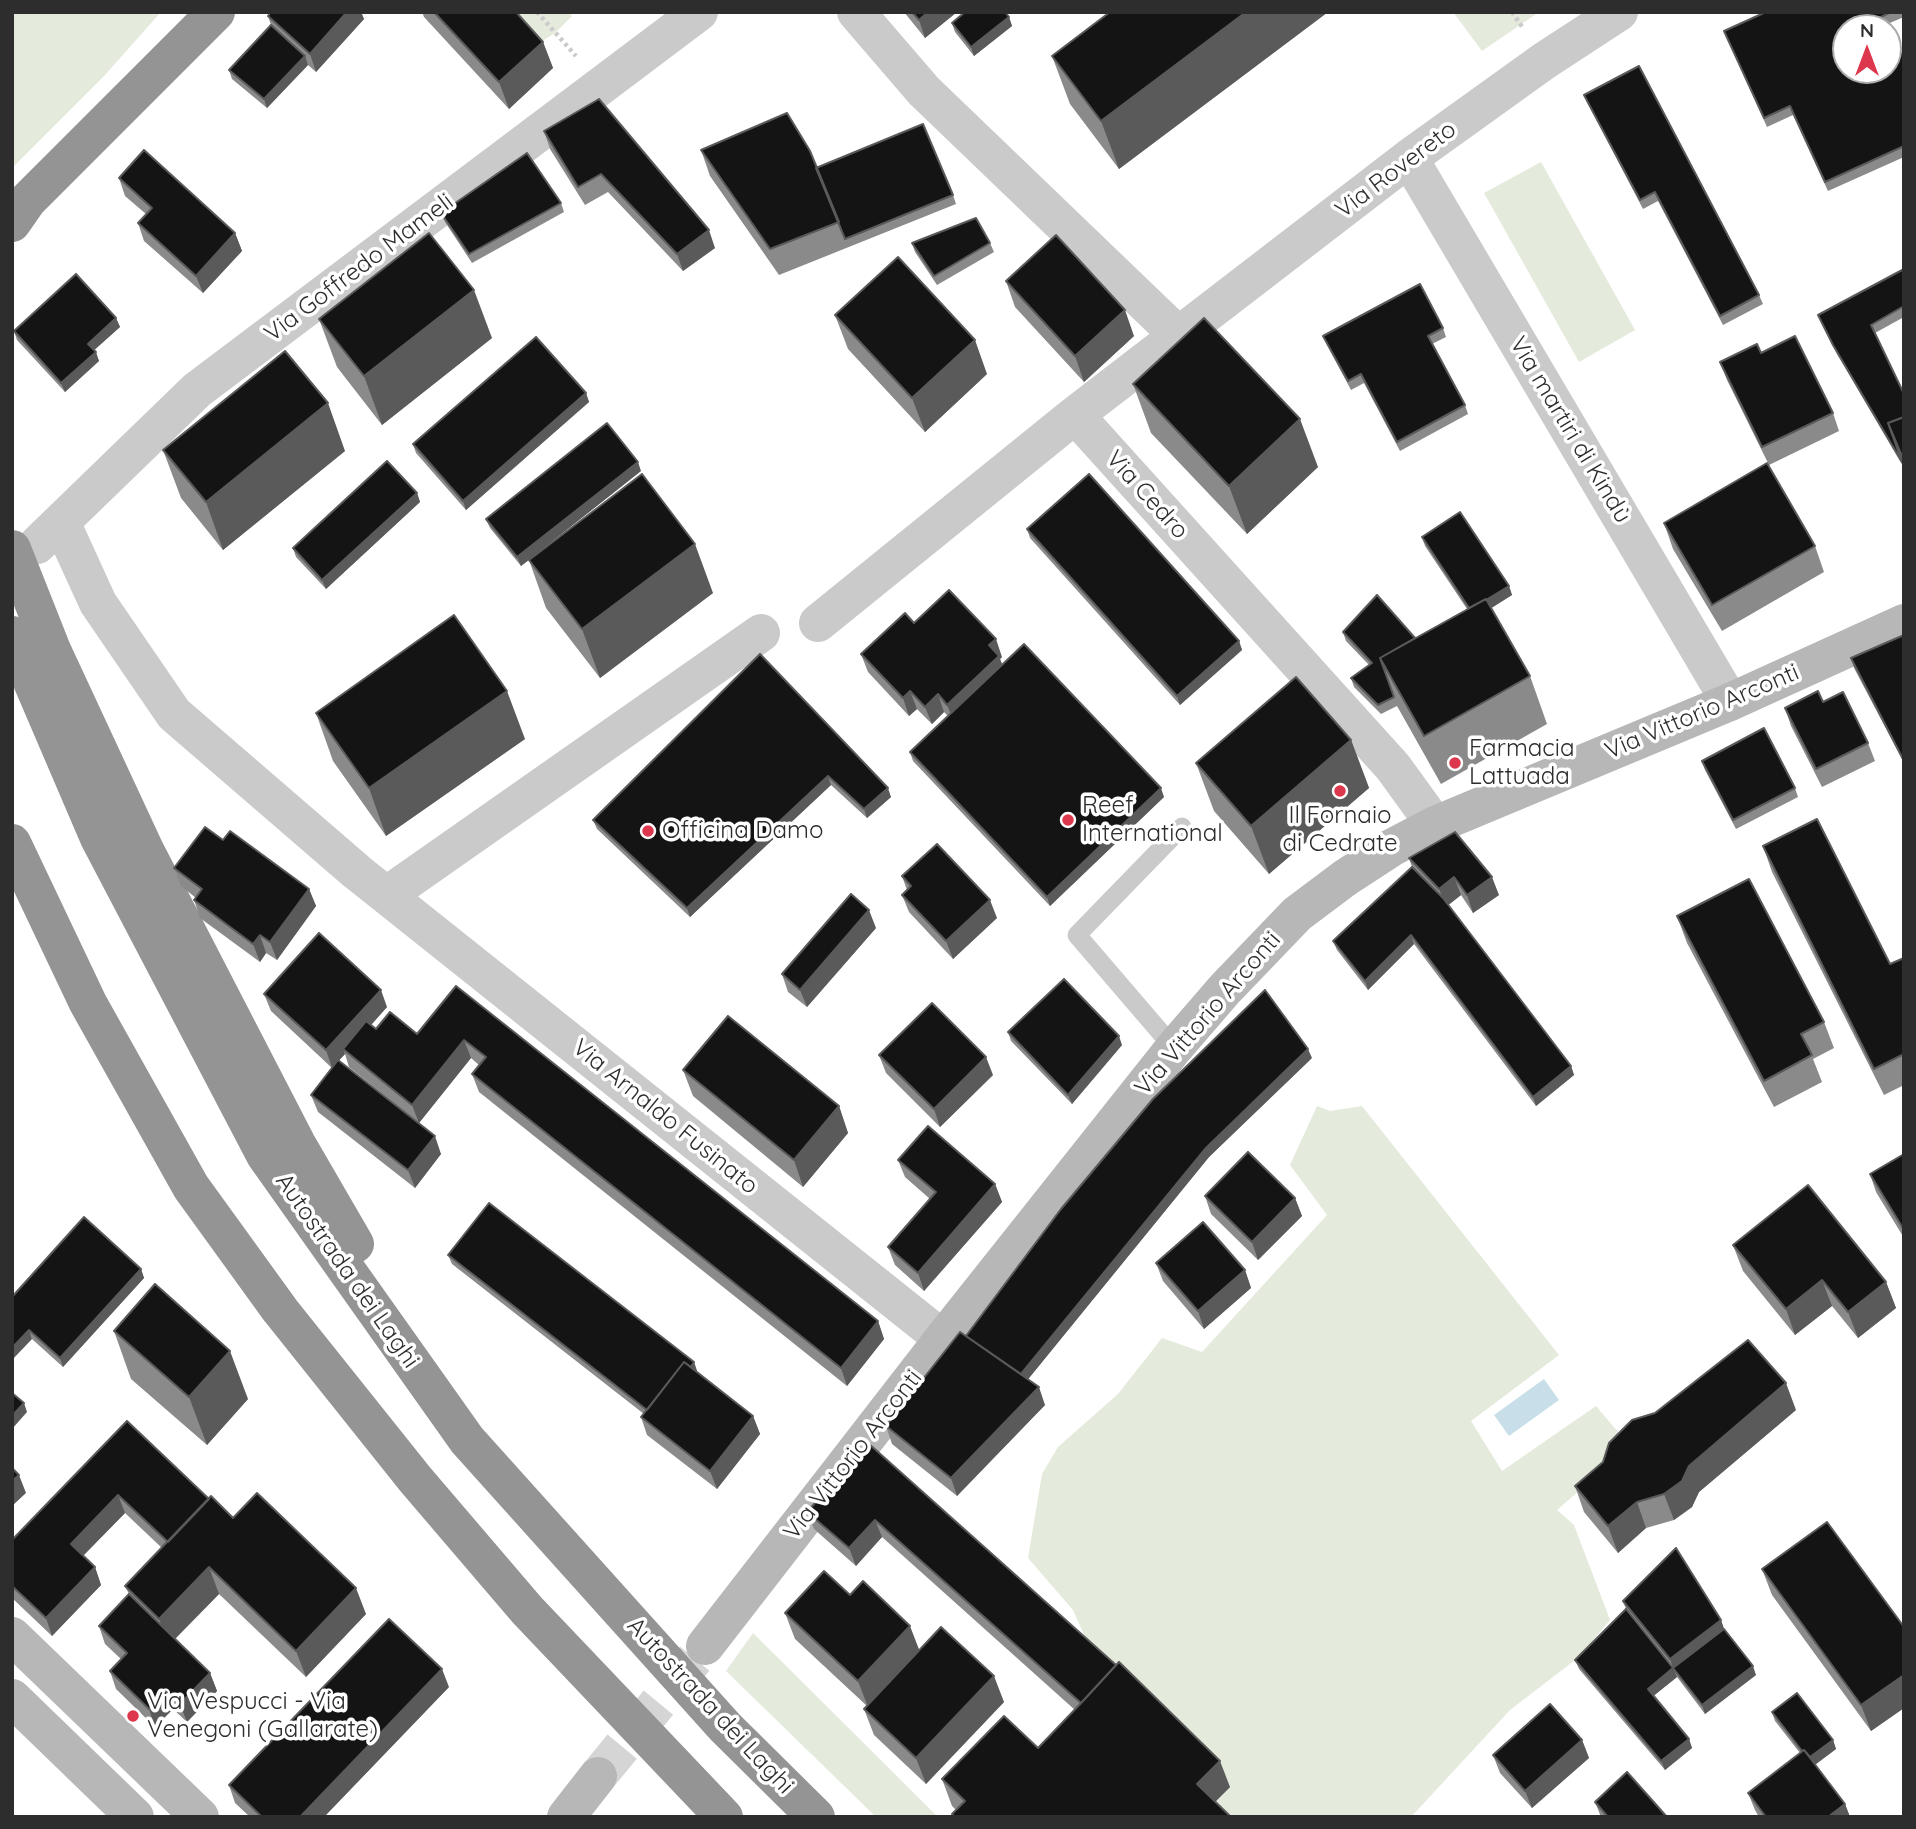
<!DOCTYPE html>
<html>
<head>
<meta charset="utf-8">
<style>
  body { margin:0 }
  #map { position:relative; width:1916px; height:1829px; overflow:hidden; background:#fff; font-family:Quicksand,sans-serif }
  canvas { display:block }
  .frame { position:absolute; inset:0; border:14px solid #2d2d2d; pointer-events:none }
  .north { position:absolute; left:1832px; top:14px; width:70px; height:70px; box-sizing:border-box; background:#fff; border:2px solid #ababab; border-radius:50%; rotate:0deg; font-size:19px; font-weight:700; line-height:28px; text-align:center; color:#2d2d2d }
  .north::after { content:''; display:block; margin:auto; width:24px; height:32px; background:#dd374d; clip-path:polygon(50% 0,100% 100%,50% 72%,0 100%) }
</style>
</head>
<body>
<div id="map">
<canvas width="1916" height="1829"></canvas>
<div class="frame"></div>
<div class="north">N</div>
</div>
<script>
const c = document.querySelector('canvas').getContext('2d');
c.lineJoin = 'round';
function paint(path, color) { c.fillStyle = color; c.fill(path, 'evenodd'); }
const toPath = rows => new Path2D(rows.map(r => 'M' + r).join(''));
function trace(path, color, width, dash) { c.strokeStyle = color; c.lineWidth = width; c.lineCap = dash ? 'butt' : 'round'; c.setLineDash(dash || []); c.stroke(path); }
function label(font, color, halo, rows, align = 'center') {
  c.font = font + ' Quicksand,sans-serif'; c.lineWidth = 7; c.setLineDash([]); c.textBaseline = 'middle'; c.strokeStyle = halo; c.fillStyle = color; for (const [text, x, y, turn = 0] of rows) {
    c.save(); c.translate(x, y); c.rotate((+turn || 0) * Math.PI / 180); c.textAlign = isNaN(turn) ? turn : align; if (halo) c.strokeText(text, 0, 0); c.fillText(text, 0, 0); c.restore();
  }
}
paint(toPath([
  [12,12,161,12,105,75,12,168],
  [501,12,569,12,572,16,555,33,533,47],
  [1453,12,1539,12,1482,51],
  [1541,162,1635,330,1579,362,1484,193],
  [1317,1106,1330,1111,1362,1106,1559,1355,1471,1421,1502,1471,1596,1406,1630,1446,1557,1510,1574,1525,1610,1620,1579,1657,1510,1710,1411,1817,1213,1817,1207,1810,1229,1787,1094,1657,1073,1610,1028,1558,1042,1474,1058,1447,1118,1394,1162,1338,1202,1352,1327,1215,1290,1165],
  [753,1633,938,1817,876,1817,726,1671]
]), '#e4eadc');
paint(toPath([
  [1544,1379,1559,1400,1509,1436,1494,1415]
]), '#c8dfea');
trace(toPath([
  [598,1776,701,1651]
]), '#d5d5d5', 38, [38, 19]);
trace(toPath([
  [537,12,576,56],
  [1512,12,1523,28]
]), '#cacaca', 4.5, [3.5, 3.5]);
trace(toPath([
  [1174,1048,1077,935,1182,827]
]), '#cacaca', 19);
trace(toPath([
  [856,12,924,91,1179,336],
  [1409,158,1730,702],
  [1075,415,1409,158,1544,61,1619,12],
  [61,522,98,603,174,714,357,872,943,1339],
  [37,545,197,390,699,12],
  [818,623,1075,415,1393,767,1435,825],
  [387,895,761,633]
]), '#cacaca', 38);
trace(toPath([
  [12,1636,200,1817],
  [705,1646,943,1339,1174,1048,1225,989,1297,914,1345,878,1391,848,1435,825,1730,702,1904,623],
  [12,1698,135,1817],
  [566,1817,598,1776]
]), '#b7b7b7', 38);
trace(toPath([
  [12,223,28,200,216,12],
  [12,549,52,650,145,850,297,1144,355,1244],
  [12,635,99,838,265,1155,467,1440,725,1727,816,1817],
  [12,843,88,1003,191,1187,280,1310,415,1479,527,1610,724,1817]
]), '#949494', 38);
paint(toPath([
  [271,12,361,12,364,19,316,72,308,65,267,108,232,79,229,70,271,25,268,16],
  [422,12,516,12,543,42,553,68,509,109,424,17],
  [904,12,957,12,925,38],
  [1110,12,1328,12,1119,169,1070,104,1052,56],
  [1766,12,1904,12,1904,17,1885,25,1898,54,1904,52,1904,157,1828,191,1793,115,1767,127,1724,31],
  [1009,17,1012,26,974,56,955,32,952,23],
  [1584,95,1759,295,1763,304,1723,325,1658,201,1643,209,1588,104],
  [544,131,715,248,683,271,608,192,585,205,550,149],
  [701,150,816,168,953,195,956,204,779,275,710,176],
  [119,178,235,233,242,251,203,293,144,241,138,223,146,214,125,196],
  [561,203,564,212,472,263,445,222,441,213],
  [912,243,990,243,994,252,937,285,915,252],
  [1904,269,1904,317,1875,333,1904,395,1904,468,1837,354,1818,315],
  [1006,281,1134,336,1084,382,1015,307],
  [835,315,987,374,925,432,848,349],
  [116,318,120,327,94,350,99,361,65,392,17,340,14,331],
  [319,319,492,338,382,425,337,367],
  [1443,328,1446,337,1432,344,1465,405,1468,414,1400,451,1364,383,1351,390,1327,345,1323,336],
  [1761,353,1833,413,1839,431,1769,465,1727,380,1720,362],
  [1133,384,1318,467,1247,534,1151,433],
  [586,393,589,402,466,510,416,453,413,444],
  [163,450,345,451,223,550,181,498],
  [641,471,541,550,713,593,600,678,546,608,529,560,521,566,490,528,486,519],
  [417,493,420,502,326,589,296,557,293,548],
  [1664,523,1815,546,1824,572,1722,631,1673,549],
  [1027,529,1239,641,1242,650,1180,705,1030,538],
  [1422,537,1509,586,1512,595,1491,608,1530,676,1547,724,1441,784,1397,706,1381,714,1354,687,1351,678,1369,665,1346,641,1343,632,1415,638,1467,609,1425,546],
  [914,623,1002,657,1000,659,1002,664,1164,797,1050,906,913,761,910,752,948,716,944,712,932,724,917,709,909,716,868,672,861,654],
  [1904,635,1904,763,1854,668,1851,658],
  [760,654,891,797,867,818,831,785,690,917,597,829,593,820],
  [1823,702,1868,743,1875,761,1822,787,1791,726,1785,708],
  [316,713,525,739,386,836,333,761],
  [1351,740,1369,788,1269,874,1214,811,1196,763],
  [1702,761,1795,788,1798,797,1736,829,1705,770],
  [223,840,309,889,316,906,277,960,266,953,260,962,200,918,194,900,196,898,181,886,174,868],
  [1763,846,1890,964,1904,958,1904,1085,1884,1095,1772,872],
  [1409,858,1499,895,1473,913,1461,895,1448,905,1571,1066,1574,1075,1536,1106,1414,944,1368,990,1337,950,1333,941,1412,867],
  [902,876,997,918,953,959,909,912,902,895,907,890],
  [1677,916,1824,1022,1834,1048,1813,1059,1822,1082,1774,1107,1687,943],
  [876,928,807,1007,788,992,782,974],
  [456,986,878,1321,884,1339,847,1386,479,1092,472,1074,479,1065,471,1058,419,1123,349,1067,345,1054,338,1061,441,1154,415,1188,318,1112,311,1095,332,1068,271,1011,264,994,387,1007,371,1025,376,1029,417,1034],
  [1008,1032,1122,1045,1072,1104,1011,1041],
  [879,1055,993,1075,940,1127,886,1073],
  [1312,1058,1209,1157,1028,1379,1045,1405,957,1496,892,1444,886,1426,966,1336],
  [683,1070,839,1106,848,1133,803,1187,693,1096],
  [1904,1154,1904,1238,1876,1192,1870,1174],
  [898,1160,995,1184,1002,1202,924,1291,895,1265,888,1247,930,1199,905,1177],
  [1205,1196,1295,1198,1302,1216,1258,1260,1211,1214],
  [1733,1245,1886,1282,1896,1308,1858,1338,1832,1306,1795,1335,1743,1271],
  [448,1255,694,1362,697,1371,753,1416,760,1434,717,1489,647,1435,641,1417,644,1414,452,1264],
  [1156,1263,1245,1270,1251,1288,1204,1329,1163,1281],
  [141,1269,144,1278,63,1367,32,1339,12,1297],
  [114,1331,248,1399,207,1445,131,1379],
  [1796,1410,1699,1492,1692,1507,1674,1520,1646,1528,1618,1553,1584,1512,1575,1486],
  [127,1421,209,1499,366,1614,306,1677,219,1594,175,1639,210,1673,217,1691,187,1722,173,1709,155,1727,116,1689,110,1671,121,1659,105,1644,99,1626,129,1594,125,1586,162,1548,125,1513,83,1556,95,1567,101,1585,52,1636,12,1598,12,1540],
  [868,1443,1230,1787,1215,1802,1231,1817,953,1817,952,1814,956,1810,952,1806,942,1779,1038,1748,1075,1710,882,1537,856,1566,814,1529,807,1512],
  [1762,1569,1904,1627,1904,1708,1871,1731,1772,1595],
  [850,1595,919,1650,1004,1702,926,1784,874,1735,864,1709,867,1706,795,1639,785,1613],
  [1623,1601,1721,1620,1724,1629,1756,1675,1705,1714,1677,1677,1653,1696,1689,1739,1692,1748,1665,1770,1579,1669,1575,1660,1626,1609],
  [449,1687,324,1817,250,1817,235,1803,229,1785],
  [1772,1712,1833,1740,1836,1749,1815,1764,1845,1804,1850,1817,1759,1817,1755,1810,1748,1793,1800,1753,1775,1721],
  [1582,1740,1589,1758,1532,1808,1500,1773,1493,1755],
  [1595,1802,1667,1817,1601,1817]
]), '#8a8a8a');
paint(toPath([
  [347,12,361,12,364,19,316,72,310,54],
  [928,12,957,12,925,38,919,20],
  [1246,12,1328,12,1119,169,1101,121],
  [1009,17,1012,26,974,56,971,47],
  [543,42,553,68,509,109,499,82],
  [305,56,308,65,267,108,264,99],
  [709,230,715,248,683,271,677,254],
  [235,233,242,251,203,293,196,276],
  [474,290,492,338,382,425,364,376],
  [1125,310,1134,336,1084,382,1075,356],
  [116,318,120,327,91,353,88,344],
  [975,340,987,374,925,432,912,398],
  [96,352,99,361,65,392,61,383],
  [586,393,589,402,466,510,463,501],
  [328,403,345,451,223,550,206,502],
  [1300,419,1318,467,1247,534,1229,486],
  [638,462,641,471,521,566,517,557],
  [417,493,420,502,326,589,322,580],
  [695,544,713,593,600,678,582,629],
  [1509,586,1512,595,1474,619,1471,610],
  [996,639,1002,657,1000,659,1006,674,954,722,947,705,989,645],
  [1239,641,1242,650,1180,705,1177,696],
  [507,691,525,739,386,836,369,788],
  [910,691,917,709,909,716,903,698],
  [938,694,944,712,932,724,925,707],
  [1351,740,1369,788,1269,874,1251,826],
  [828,776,831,785,690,917,687,908],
  [888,788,891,797,867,818,864,809],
  [1161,788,1164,797,1050,906,1047,897],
  [1454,877,1461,895,1446,907,1439,889],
  [1492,877,1499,895,1473,913,1467,895],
  [309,889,316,906,277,960,270,942],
  [990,900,997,918,953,959,946,941],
  [869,910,876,928,807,1007,800,990],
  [260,935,266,953,260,962,253,944],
  [1411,935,1414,944,1368,990,1365,981],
  [381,990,387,1007,347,1052,343,1049,345,1054,332,1068,326,1050],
  [1119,1036,1122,1045,1072,1104,1068,1095],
  [464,1040,471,1058,419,1123,412,1105],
  [1308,1049,1312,1058,1209,1157,1021,1388,1018,1378,1206,1148],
  [986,1057,993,1075,940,1127,934,1109],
  [1571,1066,1574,1075,1536,1106,1533,1097],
  [839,1106,848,1133,803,1187,794,1160],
  [435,1136,441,1154,415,1188,408,1170],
  [995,1184,1002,1202,924,1291,918,1273],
  [1295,1198,1302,1216,1258,1260,1252,1242],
  [141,1269,144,1278,63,1367,60,1358],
  [1245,1270,1251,1288,1204,1329,1198,1311],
  [1822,1280,1832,1306,1795,1335,1786,1309],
  [1886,1282,1896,1308,1858,1338,1848,1312],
  [878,1321,884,1339,847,1386,841,1368],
  [29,1330,32,1339,12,1360,12,1348],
  [230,1351,248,1399,207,1445,189,1397],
  [694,1362,697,1371,653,1415],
  [1786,1383,1796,1410,1699,1492,1692,1507,1674,1520,1664,1494,1689,1466],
  [1039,1387,1045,1405,957,1496,951,1478],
  [24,1403,27,1412,12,1429,12,1416],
  [753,1416,760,1434,717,1489,710,1471],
  [19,1475,26,1493,12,1506,12,1481],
  [118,1495,125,1513,77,1562,71,1544],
  [1637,1502,1646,1528,1618,1553,1608,1526],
  [875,1520,882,1537,856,1566,849,1548],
  [95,1567,101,1585,52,1636,46,1618],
  [209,1567,219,1594,169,1645,159,1619],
  [356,1588,366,1614,306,1677,296,1651],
  [1721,1620,1727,1638,1673,1668,1677,1677,1651,1698,1648,1689,1673,1668,1670,1659],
  [910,1626,920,1652,868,1707,858,1681],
  [1753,1666,1756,1675,1705,1714,1702,1705],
  [442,1669,449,1687,324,1817,300,1817],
  [210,1673,217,1691,187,1722,180,1704],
  [1904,1675,1904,1708,1871,1731,1861,1705],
  [994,1676,1004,1702,926,1784,916,1758],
  [167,1691,173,1709,155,1727,149,1709],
  [1689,1739,1692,1748,1665,1770,1661,1761],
  [1582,1740,1589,1758,1532,1808,1525,1791],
  [1833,1740,1836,1749,1811,1768,1808,1759],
  [1220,1761,1230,1787,1207,1810,1197,1784],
  [1845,1804,1850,1817,1828,1817]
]), '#5a5a5a');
const building = toPath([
  [271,12,347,12,310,54,268,16,271,12],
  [434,12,516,12,543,42,499,82,434,12],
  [912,12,928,12,919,20,912,12],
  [965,12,1005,12,1009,17,971,47,952,23,965,12],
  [1110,12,1246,12,1101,121,1052,56,1110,12],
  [1766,12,1891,12,1881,17,1886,28,1846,28,1846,70,1888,70,1888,33,1898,54,1904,52,1904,146,1825,182,1790,106,1764,118,1724,31,1766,12],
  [271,25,305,56,264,99,229,70,271,25],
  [1639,66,1759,295,1720,316,1655,192,1640,200,1584,95,1639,66],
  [599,99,709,230,677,254,601,174,578,187,544,131,599,99],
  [787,113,810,151,839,222,770,249,701,150,787,113],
  [923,124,953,195,845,239,816,168,923,124],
  [144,150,235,233,196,276,138,223,152,208,119,178,144,150],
  [527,153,561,203,469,254,441,213,527,153],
  [976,218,990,243,934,276,912,243,976,218],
  [429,233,474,290,364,376,319,319,429,233],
  [1056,235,1125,310,1075,356,1006,281,1056,235],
  [898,257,975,340,912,398,835,315,898,257],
  [1904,269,1904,306,1871,325,1904,394,1904,417,1888,423,1902,462,1833,345,1818,315,1904,269],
  [76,274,116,318,88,344,96,352,61,383,14,331,76,274],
  [1420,284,1443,328,1428,336,1465,405,1397,442,1361,374,1348,381,1323,336,1420,284],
  [1204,318,1300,419,1229,486,1133,384,1204,318],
  [1795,336,1833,413,1762,447,1720,362,1757,344,1761,353,1795,336],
  [536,337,586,393,463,501,413,444,536,337],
  [285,351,328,403,206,502,163,450,285,351],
  [1904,417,1904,461,1888,423,1904,417],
  [607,423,638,462,517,557,486,519,607,423],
  [387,461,417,493,322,580,293,548,387,461],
  [1767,463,1815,546,1712,605,1664,523,1767,463],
  [642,474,695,544,582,629,529,560,642,474],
  [1089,474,1239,641,1177,696,1027,529,1089,474],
  [1460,512,1509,586,1486,600,1486,599,1469,608,1422,537,1460,512],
  [949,590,996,639,989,645,999,656,947,705,938,694,925,707,910,691,903,698,861,654,905,613,914,623,949,590],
  [1377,595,1415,638,1380,658,1394,697,1378,705,1351,678,1372,663,1343,632,1377,595],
  [1486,599,1530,676,1424,736,1380,658,1486,599],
  [454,615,507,691,369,788,316,713,454,615],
  [1904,635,1904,761,1851,658,1904,635],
  [1024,644,1161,788,1047,897,910,752,1024,644],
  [760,654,888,788,864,809,828,776,687,908,593,820,760,654],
  [1296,677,1351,740,1251,826,1196,763,1296,677],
  [1818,691,1823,702,1843,692,1868,743,1816,769,1785,708,1818,691],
  [1764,728,1795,788,1733,820,1702,761,1764,728],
  [1817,819,1890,964,1904,958,1904,1054,1874,1069,1763,846,1817,819],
  [205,827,223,840,230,831,309,889,270,942,260,935,253,944,194,900,202,889,174,868,205,827],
  [1455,832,1492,877,1467,895,1454,877,1439,889,1409,858,1455,832],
  [937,844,990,900,946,941,902,895,911,886,902,876,937,844],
  [1412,867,1443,898,1571,1066,1533,1097,1411,935,1365,981,1333,941,1412,867],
  [1749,879,1824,1022,1801,1034,1812,1055,1764,1081,1677,916,1749,879],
  [851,894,869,910,800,990,782,974,851,894],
  [319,933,381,990,326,1050,264,994,319,933],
  [1064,979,1119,1036,1068,1095,1008,1032,1064,979],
  [456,986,878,1321,841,1368,472,1074,486,1057,464,1040,412,1105,343,1049,366,1021,376,1029,390,1012,417,1034,456,986],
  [1265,990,1308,1049,1206,1148,1021,1374,966,1336,1061,1209,1153,1099,1265,990],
  [932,1003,986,1057,934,1109,879,1055,932,1003],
  [728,1016,839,1106,794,1160,683,1070,728,1016],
  [338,1060,435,1136,408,1170,311,1095,338,1060],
  [928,1126,995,1184,918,1273,888,1247,936,1192,898,1160,928,1126],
  [1248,1152,1295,1198,1252,1242,1205,1196,1248,1152],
  [1904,1154,1904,1230,1870,1174,1904,1154],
  [1808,1185,1886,1282,1848,1312,1822,1280,1786,1309,1733,1245,1808,1185],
  [489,1203,694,1362,691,1367,684,1362,647,1410,448,1255,489,1203],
  [84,1217,141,1269,60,1358,29,1330,12,1348,12,1297,84,1217],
  [1203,1222,1245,1270,1198,1311,1156,1263,1203,1222],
  [155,1284,230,1351,189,1397,114,1331,155,1284],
  [960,1332,1039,1387,951,1478,886,1426,960,1332],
  [1748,1340,1786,1383,1689,1466,1682,1481,1664,1494,1637,1502,1608,1526,1575,1486,1603,1462,1609,1443,1632,1420,1655,1413,1748,1340],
  [684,1362,753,1416,710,1471,641,1417,684,1362],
  [12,1393,24,1403,12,1416,12,1393],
  [127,1421,209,1499,168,1542,118,1495,71,1544,95,1567,46,1618,12,1586,12,1540,127,1421],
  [868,1443,1116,1665,1081,1703,875,1520,849,1548,807,1512,868,1443],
  [12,1468,19,1475,12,1481,12,1468],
  [257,1493,356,1588,296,1651,209,1567,159,1619,125,1586,211,1496,233,1518,257,1493],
  [1827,1522,1904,1627,1904,1675,1861,1705,1762,1569,1827,1522],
  [1676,1548,1721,1620,1670,1659,1623,1601,1676,1548],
  [824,1571,850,1595,863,1581,910,1626,858,1681,785,1613,824,1571],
  [129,1594,210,1673,180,1704,167,1691,149,1709,110,1671,127,1653,99,1626,129,1594],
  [1626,1609,1673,1668,1648,1689,1689,1739,1661,1761,1575,1660,1626,1609],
  [389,1619,442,1669,300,1817,262,1817,229,1785,389,1619],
  [941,1627,994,1676,916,1758,864,1709,941,1627],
  [1724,1629,1753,1666,1702,1705,1673,1668,1724,1629],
  [1119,1662,1220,1761,1197,1784,1231,1817,955,1817,952,1814,965,1801,942,1779,1004,1716,1038,1748,1084,1700,1119,1662],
  [1797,1693,1833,1740,1810,1757,1804,1750,1802,1751,1772,1712,1797,1693],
  [1550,1704,1582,1740,1525,1791,1493,1755,1550,1704],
  [1804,1750,1845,1804,1828,1817,1766,1817,1748,1793,1804,1750],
  [1627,1772,1667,1817,1608,1817,1595,1802,1627,1772]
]);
paint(building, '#141414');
trace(building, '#5a5a5a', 2);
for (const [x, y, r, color] of [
  [1455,763,7,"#dd374d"],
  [1340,791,7,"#dd374d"],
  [1068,820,7,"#dd374d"],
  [648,831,7,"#dd374d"],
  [133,1716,7,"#dd374d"]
]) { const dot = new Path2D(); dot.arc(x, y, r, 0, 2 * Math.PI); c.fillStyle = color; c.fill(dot); trace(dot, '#fff', 2.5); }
label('24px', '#2d2d2d', '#fff', [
  ["Via Rovereto",1396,170,-37],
  ["Via Goffredo Mameli",359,268,-37],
  ["Via martiri di Kindù",1570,430,59],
  ["Via Cedro",1147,495,48],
  ["Via Vittorio Arconti",1702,712,-23],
  ["Via Vittorio Arconti",1208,1014,-49],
  ["Via Arnaldo Fusinato",665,1117,39],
  ["Autostrada dei Laghi",347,1271,55],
  ["Via Vittorio Arconti",853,1455,-52],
  ["Autostrada dei Laghi",710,1706,47]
]);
label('24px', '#2d2d2d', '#fff', [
  ["Farmacia",1469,749],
  ["Lattuada",1469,777],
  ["Reef",1082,806],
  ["International",1082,834],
  ["Il Fornaio",1340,816,"center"],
  ["di Cedrate",1340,844,"center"],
  ["Officina Damo",662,831],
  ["Via Vespucci - Via",147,1702],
  ["Venegoni (Gallarate)",147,1730]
], 'left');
</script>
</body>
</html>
